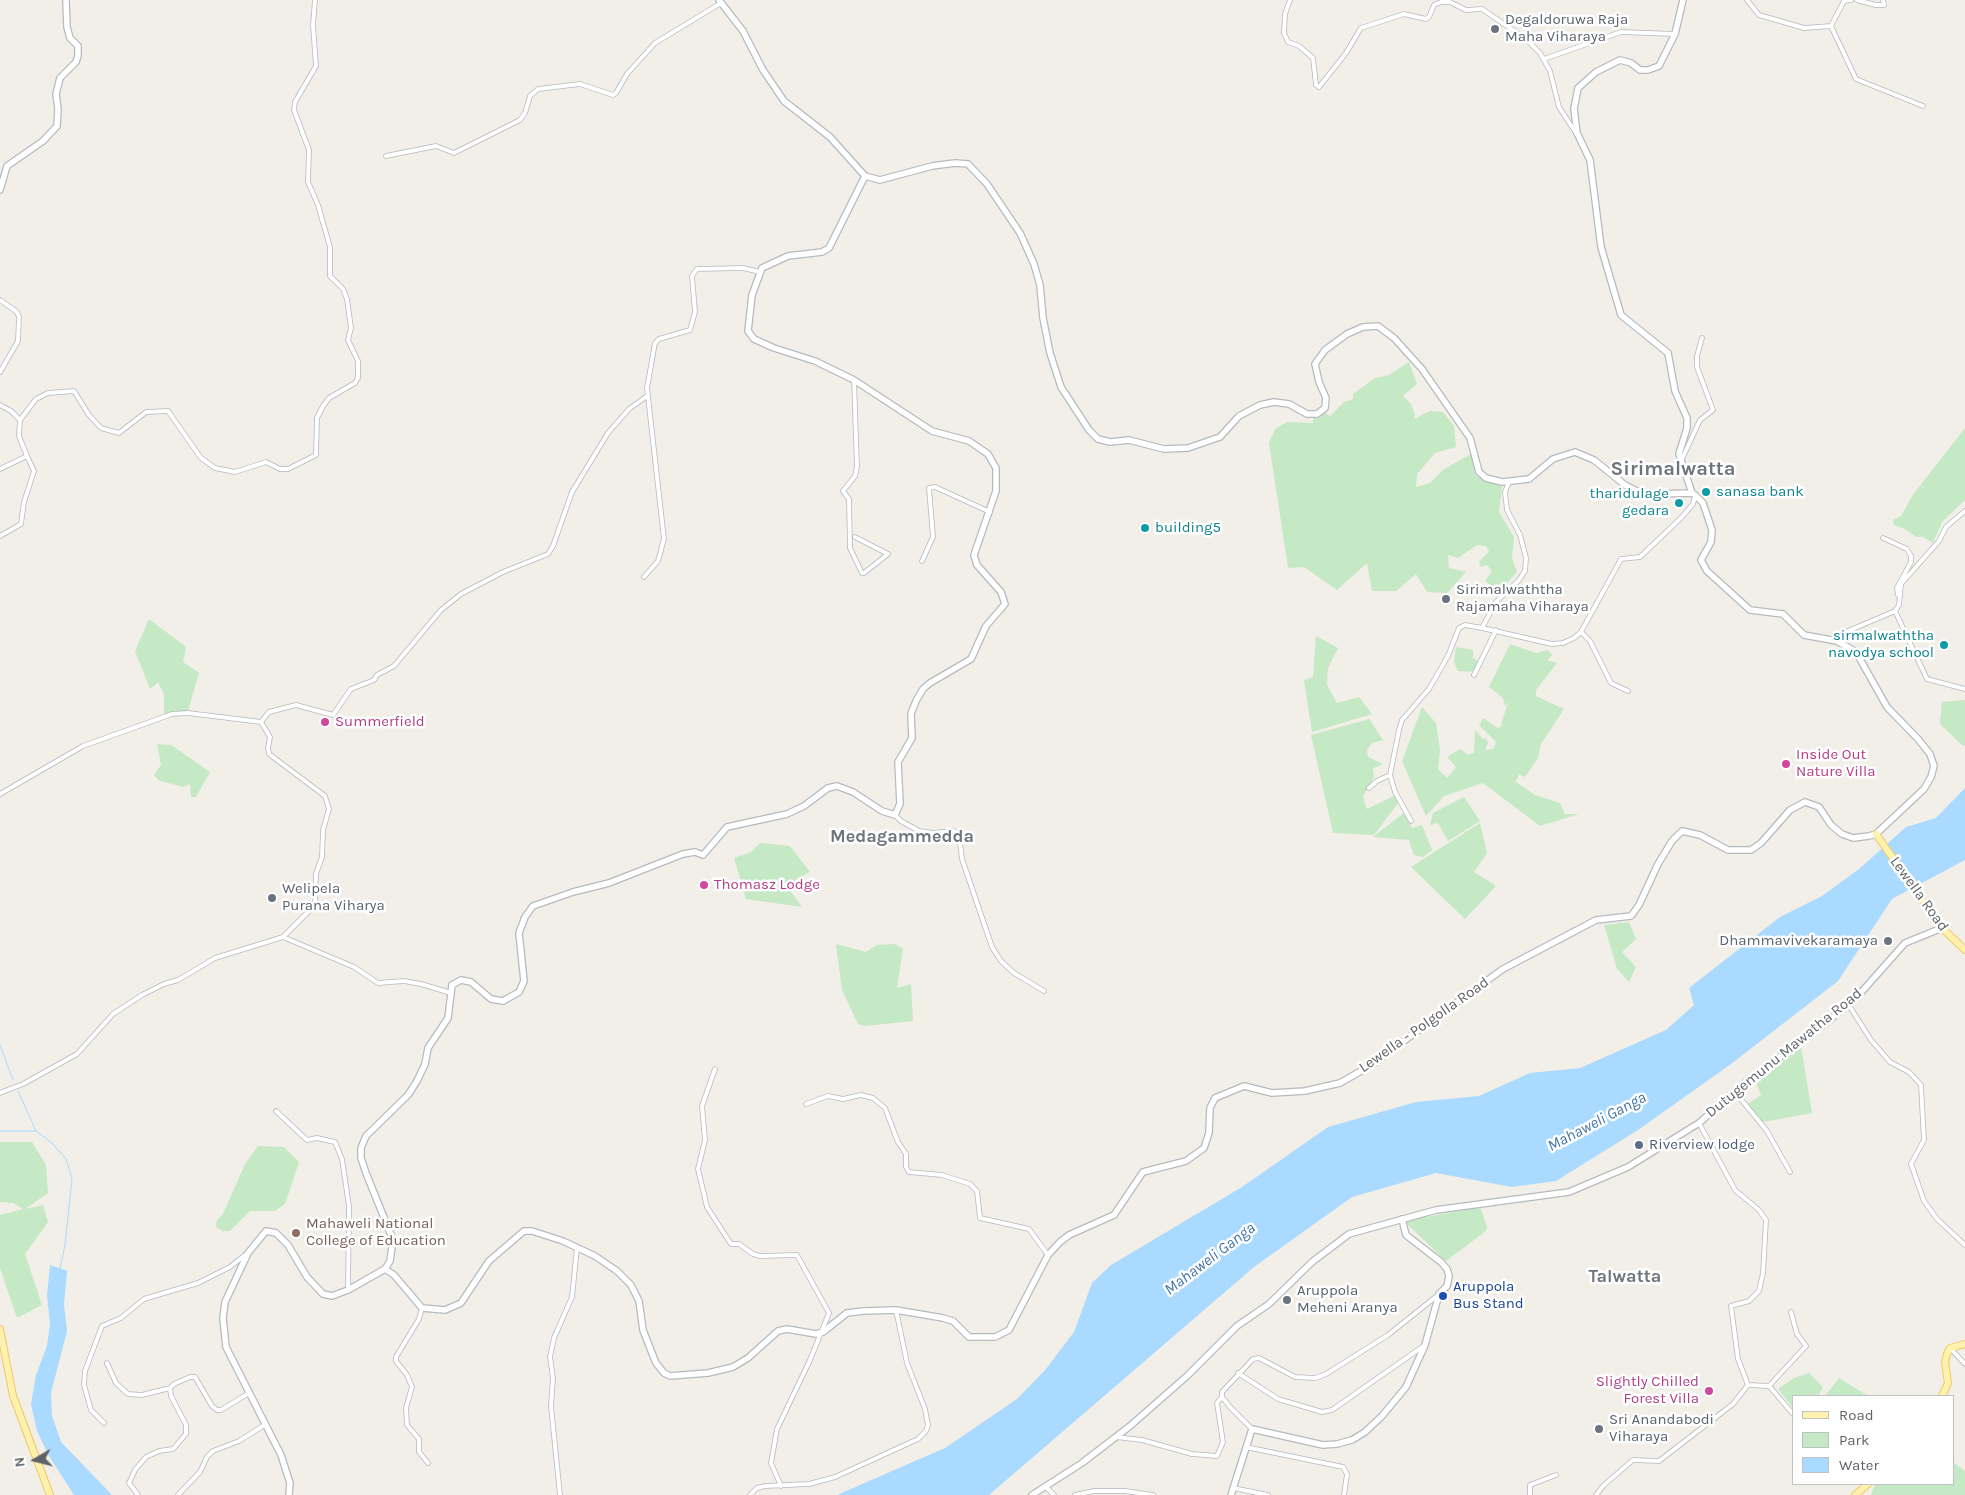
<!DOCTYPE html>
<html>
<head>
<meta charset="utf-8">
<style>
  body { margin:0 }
  #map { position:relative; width:1965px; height:1495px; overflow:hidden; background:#f1efe8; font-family:Karla,sans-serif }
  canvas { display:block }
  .legend { position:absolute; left:1792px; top:1395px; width:162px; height:90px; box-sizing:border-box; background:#fff; border:1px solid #bfc1c3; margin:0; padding:6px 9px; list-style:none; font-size:15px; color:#5f6368 }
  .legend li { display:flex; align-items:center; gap:10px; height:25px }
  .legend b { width:25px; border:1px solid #bfc1c3 }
  .north { position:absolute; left:10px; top:1435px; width:50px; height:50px; -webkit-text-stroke:4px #fff; paint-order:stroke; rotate:262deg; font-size:14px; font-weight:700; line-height:20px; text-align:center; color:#5f6368 }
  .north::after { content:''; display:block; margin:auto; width:18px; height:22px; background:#5f6368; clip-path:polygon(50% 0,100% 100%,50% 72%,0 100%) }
</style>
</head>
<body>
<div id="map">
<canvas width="1965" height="1495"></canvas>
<ul class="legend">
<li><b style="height:6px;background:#fff2af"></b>Road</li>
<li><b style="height:14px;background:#c5e8c5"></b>Park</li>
<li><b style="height:14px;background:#aadaff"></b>Water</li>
</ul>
<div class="north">N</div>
</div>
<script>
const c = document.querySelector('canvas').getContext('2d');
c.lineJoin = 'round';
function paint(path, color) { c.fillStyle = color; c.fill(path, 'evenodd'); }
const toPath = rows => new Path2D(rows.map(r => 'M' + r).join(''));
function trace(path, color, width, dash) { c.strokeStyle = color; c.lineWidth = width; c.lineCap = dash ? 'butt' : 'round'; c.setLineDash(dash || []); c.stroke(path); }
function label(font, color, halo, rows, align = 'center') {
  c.font = font + ' Karla,sans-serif'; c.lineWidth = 5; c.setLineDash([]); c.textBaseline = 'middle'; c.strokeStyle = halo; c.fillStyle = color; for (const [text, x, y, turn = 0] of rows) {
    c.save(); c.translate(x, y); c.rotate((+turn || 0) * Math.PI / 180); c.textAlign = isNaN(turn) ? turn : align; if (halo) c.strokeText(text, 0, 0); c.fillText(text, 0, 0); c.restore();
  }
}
paint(toPath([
  [1409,362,1417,384,1403,396,1411,404,1415,415,1414,419,1430,411,1443,412,1454,426,1456,447,1435,453,1417,474,1416,487,1430,483,1444,469,1471,454,1476,476,1502,486,1499,512,1514,537,1512,558,1517,572,1499,592,1485,581,1492,571,1487,565,1481,567,1479,562,1489,551,1486,546,1477,545,1458,558,1448,555,1449,568,1466,572,1447,593,1427,592,1416,574,1396,591,1372,591,1367,563,1337,590,1304,567,1288,568,1269,443,1275,429,1287,422,1313,423,1313,413,1320,409,1330,416,1344,402,1353,399,1353,394,1375,378,1389,375],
  [1965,428,1965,500,1942,522,1933,543,1923,537,1916,537,1905,529,1894,525,1893,520,1901,516,1912,496],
  [149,619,186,647,183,662,199,673,188,711,164,714,164,694,158,682,150,689,135,651],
  [1316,636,1338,648,1328,668,1327,685,1337,703,1359,697,1372,714,1312,732,1304,680,1313,677],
  [1510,644,1536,653,1548,650,1552,655,1547,660,1557,663,1536,690,1536,696,1564,709,1541,744,1538,758,1525,777,1519,774,1516,782,1535,795,1560,803,1565,814,1579,814,1540,826,1483,783,1444,796,1426,816,1402,761,1422,707,1436,723,1440,750,1438,769,1447,778,1456,767,1447,757,1460,749,1468,755,1474,753,1475,730,1483,739,1486,738,1488,743,1485,750,1493,749,1496,742,1479,725,1483,718,1496,727,1500,728,1508,702,1505,706,1503,698,1489,687],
  [1456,647,1473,650,1473,658,1478,661,1474,672,1458,671,1454,662],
  [1965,700,1965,745,1963,746,1940,724,1942,702],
  [1369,719,1383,740,1372,743,1367,750,1368,757,1383,764,1373,768,1374,777,1363,797,1367,809,1398,794,1401,799,1374,835,1333,833,1311,735],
  [157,744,171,745,210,772,196,797,191,797,190,784,183,787,158,780,154,775,161,765],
  [1464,797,1480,821,1448,841,1438,823,1430,825,1433,813],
  [1405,812,1412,828,1422,825,1432,850,1423,857,1414,855,1409,840,1373,837],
  [1480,823,1487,853,1474,872,1496,886,1465,919,1411,867],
  [760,843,790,846,810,872,796,879,791,892,802,907,746,899,734,858,751,852],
  [1629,922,1636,939,1622,952,1636,967,1629,982,1617,969,1604,925],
  [836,944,866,952,877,945,895,944,903,949,897,988,911,984,913,1021,865,1026,858,1024,842,990],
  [1801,1046,1812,1113,1763,1122,1748,1104,1761,1095,1756,1082],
  [0,1142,32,1142,46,1165,48,1193,25,1209,43,1205,48,1222,25,1254,42,1305,17,1318,0,1268,0,1215,23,1209,13,1203,0,1202],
  [258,1146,284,1147,299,1162,285,1204,275,1211,250,1211,230,1231,223,1231,216,1227,217,1220,223,1214,245,1164],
  [1477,1208,1481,1209,1487,1227,1486,1231,1446,1261,1407,1224,1408,1220],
  [1809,1373,1823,1387,1818,1396,1794,1396,1794,1409,1778,1389,1794,1378],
  [1839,1378,1868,1396,1825,1396],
  [1954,1463,1965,1471,1965,1495,1871,1495,1875,1484,1954,1484]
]), '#c5e8c5');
paint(toPath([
  [1965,788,1965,860,1892,899,1838,981,1731,1064,1638,1130,1556,1181,1512,1187,1436,1173,1352,1197,1254,1267,989,1495,837,1495,945,1448,1017,1399,1046,1369,1074,1332,1092,1283,1111,1265,1242,1187,1328,1127,1416,1102,1479,1096,1530,1073,1580,1068,1666,1030,1694,1005,1689,988,1780,917,1822,896,1859,869,1906,827,1936,818],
  [50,1265,67,1271,64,1304,67,1331,51,1393,52,1416,61,1442,112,1495,74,1495,49,1456,37,1431,31,1404,36,1375,47,1346,50,1324,47,1295]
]), '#aadaff');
trace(toPath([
  [0,1045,13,1080],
  [18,1091,36,1131],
  [0,1131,36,1131,52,1143,66,1159,72,1178,65,1245,60,1269]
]), '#aadaff', 1);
const street = toPath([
  [1290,0,1285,14,1284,33,1288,42,1299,46,1313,58,1316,85,1319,87,1346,53,1361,28,1404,14,1426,19,1429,17,1434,5,1441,2,1450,2,1466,10,1482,9,1526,39,1540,53,1550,71,1559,107,1576,133],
  [1747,0,1759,15,1804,28,1831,26,1844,1,1851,0],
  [1857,0,1876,5,1884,5,1883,0],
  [1831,26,1856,79,1923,106],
  [1544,59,1621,32,1675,34],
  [386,156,436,146,454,153,520,120,525,113,530,96,538,89,580,84,613,95,616,93,627,74,655,43,721,3],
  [0,300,17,312,19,317,18,341,0,372],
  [854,380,857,467,855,476,843,491,849,499,850,548,862,573,864,573,888,554,855,537],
  [0,405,11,411,20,420],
  [1682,459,1700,420,1713,410,1697,367,1697,356,1702,338],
  [0,469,27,456,19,436,20,420,36,399,48,393,74,391,89,415,101,428,119,433,146,412,168,411,201,458,215,468,235,472,266,462,280,469,288,469,316,455,317,418,323,406,329,398,355,383,358,378,358,361,348,340,351,328,347,299,343,289,330,276,330,247,318,205,308,182,309,150,294,110,295,102,316,66,313,25,315,0],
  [0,536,21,524,24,502,34,471,27,456],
  [1883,538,1907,549,1911,556,1911,562,1897,588,1898,595],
  [922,561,933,537,929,488,935,487,990,512],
  [644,577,658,561,664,539,647,388,655,343,659,339,690,330,695,312,692,276,697,269,743,268,760,272],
  [1895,611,1927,679,1965,689],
  [1482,628,1496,602,1519,580,1525,571,1526,558,1520,535,1507,510,1505,492,1509,482],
  [1581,632,1590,641,1611,683,1628,691],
  [1837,641,1848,631,1895,611,1899,605,1901,584,1939,541,1946,527,1965,511],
  [1474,675,1496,630],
  [261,722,270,737,268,748,269,754,325,796,329,809,323,830,322,857,316,874,315,905,283,937],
  [1369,788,1377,781,1390,775],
  [0,794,83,746,172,714,188,713,261,722,269,712,296,705,333,715,351,689,374,680,377,675,394,666,441,610,461,594,503,572,548,554,553,546,572,492,608,433,629,409,647,396],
  [895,815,901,821,919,831,933,833,953,831,959,833,962,859,992,947,1001,961,1014,973,1044,991],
  [1411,821,1395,792,1390,775,1399,730,1402,720,1429,689,1448,656,1459,628,1465,625,1482,628,1552,644,1563,643,1574,638,1581,632,1621,559,1640,557,1682,517,1693,504,1695,496],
  [1848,1004,1871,1040,1890,1062,1909,1072,1921,1085,1924,1140,1911,1164,1924,1201,1937,1219,1965,1245],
  [715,1069,702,1106,705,1140,698,1169,707,1207,731,1244,739,1244,753,1254,760,1256,797,1255,829,1313,810,1360,777,1429,771,1463,781,1486],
  [1735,1092,1767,1131,1790,1172],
  [0,1093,23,1084,77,1054,113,1014,142,995,164,984,178,980,215,958,283,937,354,967,378,983,404,981,421,984,451,993],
  [806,1104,828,1096,843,1099,861,1095,873,1098,885,1108,898,1142,906,1154,906,1167,909,1172,942,1175,970,1184,977,1191,980,1218,1029,1229,1048,1255],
  [276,1111,307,1140,317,1138,335,1142,342,1159,349,1206,348,1290],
  [1699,1123,1735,1190,1759,1210,1766,1220,1763,1273,1759,1291,1749,1301,1731,1306,1738,1359,1748,1385,1769,1386,1794,1415],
  [422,1308,419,1319,396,1357,396,1361,407,1375,412,1387,406,1408,407,1425,419,1439,419,1452,428,1463],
  [1950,1348,1965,1364],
  [107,1363,116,1383,128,1394,142,1395,170,1388],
  [1238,1373,1278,1399,1322,1412,1332,1410,1425,1345],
  [1769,1386,1806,1346,1797,1334,1791,1312],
  [104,1423,91,1410,84,1385,85,1371,102,1326,121,1318,144,1299,198,1283,230,1267,245,1255],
  [1252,1429,1230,1407,1222,1397,1222,1392,1253,1359,1259,1358,1295,1377,1315,1378,1326,1374,1388,1335,1438,1295],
  [1116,1437,1142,1440,1192,1454,1217,1456,1223,1442,1217,1403,1222,1397],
  [1246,1447,1343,1467,1347,1474,1344,1495],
  [1045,1486,1054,1495],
  [1233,1488,1268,1495],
  [138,1495,129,1483,135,1470,146,1457,159,1451,173,1449,186,1434,186,1425,171,1396,170,1388,174,1384,190,1377,195,1377,212,1406,217,1410,221,1410,249,1393],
  [178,1495,200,1472,207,1457,213,1451,239,1441,266,1424],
  [560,1495,551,1406,553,1378,550,1357,554,1338,572,1297,577,1248],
  [750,1495,757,1488,765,1486,809,1484,835,1477,918,1439,926,1431,928,1425,925,1409,907,1363,896,1310],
  [1075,1495,1094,1491,1125,1491,1153,1495],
  [1530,1495,1530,1485,1556,1475],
  [1596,1495,1604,1485,1633,1460,1659,1461,1733,1404,1748,1385]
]);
const secondary = toPath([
  [1683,0,1675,34,1659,66,1648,70,1640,70,1631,63,1620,60,1596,72,1578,88,1574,109,1577,133,1590,160,1601,247,1621,315,1668,353,1675,391,1687,418,1687,428,1679,454,1692,493],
  [0,190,7,166,43,141,57,126,58,109,56,94,60,78,76,62,78,56,78,46,70,38,67,27,66,0],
  [385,1269,394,1275,422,1308,445,1310,461,1303,489,1261,524,1231,532,1231,563,1241,595,1256,617,1271,631,1285,639,1301,643,1330,650,1348,656,1363,664,1373,670,1376,708,1373,733,1367,748,1358,778,1331,787,1329,816,1334,823,1332,847,1313,863,1311,896,1310,943,1318,953,1321,969,1337,995,1337,1009,1330,1048,1255,1060,1242,1069,1235,1114,1215,1143,1172,1186,1161,1204,1148,1209,1133,1210,1108,1215,1098,1244,1086,1272,1093,1305,1091,1340,1083,1368,1067,1503,969,1596,920,1631,916,1639,905,1658,864,1672,841,1682,831,1700,835,1728,850,1751,850,1761,843,1790,810,1805,802,1819,807,1831,825,1842,834,1853,838,1869,836,1876,834,1924,789,1931,777,1934,766,1930,754,1918,739,1887,707,1856,652,1837,641,1804,635,1783,614,1750,610,1707,571,1701,560,1711,542,1712,530,1703,503,1695,495,1692,493,1652,494,1637,491,1625,485,1594,460,1575,452,1553,459,1529,479,1502,482,1486,478,1479,472,1470,438,1422,369,1394,338,1378,326,1363,327,1347,334,1325,350,1315,364,1319,382,1326,398,1325,408,1317,414,1307,414,1289,404,1274,402,1260,405,1239,416,1220,437,1188,448,1164,449,1129,440,1110,442,1098,439,1089,430,1061,387,1050,353,1043,318,1040,285,1034,264,1020,233,987,184,968,164,955,163,932,166,880,180,865,176,830,137,784,101,763,70,743,31,719,0],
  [385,1269,390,1261,393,1240,366,1173,361,1158,361,1148,366,1136,408,1095,417,1081,425,1064,428,1048,448,1018,452,985,461,980,471,982,491,999,503,1001,519,992,524,981,519,933,525,917,533,906,573,892,609,883,683,854,695,852,703,855,727,827,787,814,804,806,828,788,837,786,853,792,882,811,895,815,900,804,898,762,912,738,911,714,916,701,923,689,930,683,971,659,986,626,1005,604,1001,592,977,565,974,555,996,491,996,468,988,454,969,441,932,431,854,380,815,361,774,348,754,339,748,331,752,295,762,268,788,256,822,252,829,248,865,176],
  [289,1495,290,1483,281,1455,226,1347,223,1318,225,1302,248,1253,266,1231,276,1233,288,1245,307,1277,323,1294,332,1296,348,1290,385,1269],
  [1032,1495,1082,1463,1130,1426,1187,1376,1237,1326,1269,1304,1312,1262,1349,1234,1436,1210,1569,1192,1628,1167,1699,1123,1742,1085,1832,1018,1857,997,1905,943,1942,928],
  [1231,1495,1252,1429,1323,1445,1337,1444,1352,1440,1365,1432,1382,1416,1406,1387,1425,1345,1439,1294,1447,1286,1449,1276,1447,1269,1441,1262,1406,1235,1402,1219]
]);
const primary = toPath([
  [1876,834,1942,928,1965,950],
  [0,1329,13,1396,50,1495],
  [1942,1396,1948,1383,1945,1362,1947,1354,1950,1348,1965,1344],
  [1855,1495,1868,1484]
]);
trace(street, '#b5b8bc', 5.5);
trace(secondary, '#b6babf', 8);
trace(primary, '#f2c960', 8);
trace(street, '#fff', 4);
trace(secondary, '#fff', 5.5);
trace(primary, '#fff2af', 6);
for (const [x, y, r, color] of [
  [1495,29,5,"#6b7280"],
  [1706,492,5,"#0f9aa8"],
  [1679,503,5,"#0f9aa8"],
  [1145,528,5,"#0f9aa8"],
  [1446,599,5,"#6b7280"],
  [1944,645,5,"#0f9aa8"],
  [325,722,5,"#d1479c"],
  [1786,764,5,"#d1479c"],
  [704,885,5,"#d1479c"],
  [272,898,5,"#6b7280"],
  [1888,941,5,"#6b7280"],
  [1639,1145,5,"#5c6f8a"],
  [296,1233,5,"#8d6e63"],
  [1443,1296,5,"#1a4fb4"],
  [1287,1300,5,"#6b7280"],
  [1709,1391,5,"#d1479c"],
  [1599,1429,5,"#6b7280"]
]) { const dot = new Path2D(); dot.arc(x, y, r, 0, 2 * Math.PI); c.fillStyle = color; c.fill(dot); trace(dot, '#fff', 2); }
label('15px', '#5b616d', '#fff', [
  ["Degaldoruwa Raja",1505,20],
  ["Maha Viharaya",1505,37],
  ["Sirimalwaththa",1456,590],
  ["Rajamaha Viharaya",1456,607],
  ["Welipela",282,889],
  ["Purana Viharya",282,906],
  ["Dhammavivekaramaya",1878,941,"right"],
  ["Aruppola",1297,1291],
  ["Meheni Aranya",1297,1308],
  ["Sri Anandabodi",1609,1420],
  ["Viharaya",1609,1437]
], 'left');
label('15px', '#0d838f', '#fff', [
  ["sanasa bank",1716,492],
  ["tharidulage",1669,494,"right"],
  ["gedara",1669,511,"right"],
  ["building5",1155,528],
  ["sirmalwaththa",1934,636,"right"],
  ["navodya school",1934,653,"right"]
], 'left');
label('15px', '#b23c85', '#fff', [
  ["Summerfield",335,722],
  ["Inside Out",1796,755],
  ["Nature Villa",1796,772],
  ["Thomasz Lodge",714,885],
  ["Slightly Chilled",1699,1382,"right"],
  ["Forest Villa",1699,1399,"right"]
], 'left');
label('15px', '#5f6368', '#fff', [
  ["Lewella Road",1919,894,54],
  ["Lewella - Polgolla Road",1424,1025,-35],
  ["Dutugemunu Mawatha Road",1784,1053,-39]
]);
label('15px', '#4e5e75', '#fff', [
  ["Riverview lodge",1649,1145]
], 'left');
label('15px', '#785e54', '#fff', [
  ["Mahaweli National",306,1224],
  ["College of Education",306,1241]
], 'left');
label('15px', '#164399', '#fff', [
  ["Aruppola",1453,1287],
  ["Bus Stand",1453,1304]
], 'left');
label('italic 16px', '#4174aa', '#fff', [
  ["Mahaweli Ganga",1597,1122,-28],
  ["Mahaweli Ganga",1210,1259,-37]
]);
label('bold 18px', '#70757a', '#fff', [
  ["Medagammedda",902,837],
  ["Talwatta",1625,1277]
]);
label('bold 20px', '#70757a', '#fff', [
  ["Sirimalwatta",1673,469]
]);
</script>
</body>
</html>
